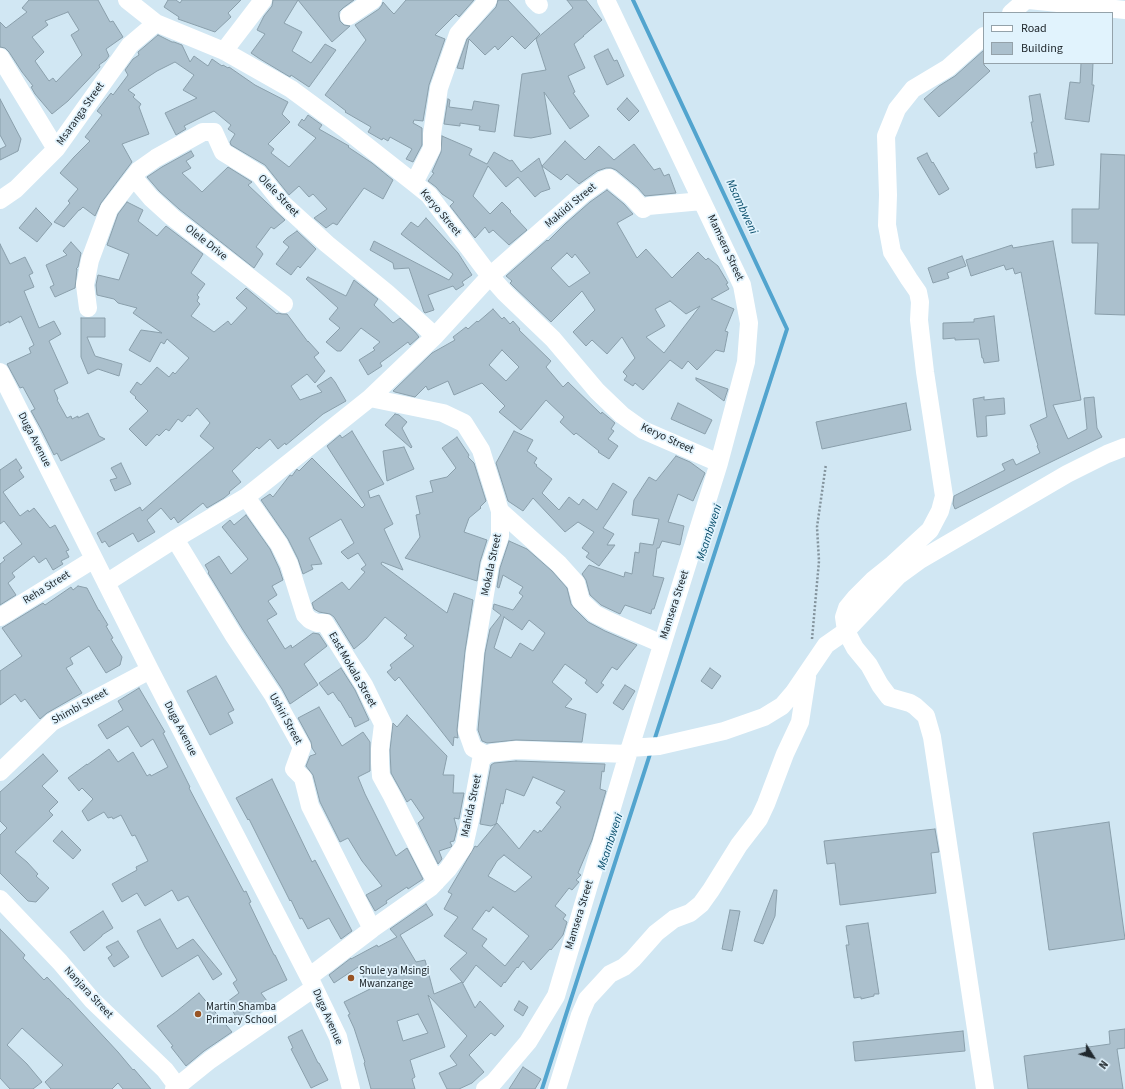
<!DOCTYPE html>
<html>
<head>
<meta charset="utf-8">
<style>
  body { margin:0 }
  #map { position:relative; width:1125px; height:1089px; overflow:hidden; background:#d1e7f3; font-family:"Source Sans 3",sans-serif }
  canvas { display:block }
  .legend { position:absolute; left:983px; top:12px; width:130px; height:52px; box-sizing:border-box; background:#e1f3fd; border:1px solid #94a2aa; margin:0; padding:5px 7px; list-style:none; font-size:12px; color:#20282d }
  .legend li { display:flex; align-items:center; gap:8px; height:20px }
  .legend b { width:20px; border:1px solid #94a2aa }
  .north { position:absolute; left:1073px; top:1037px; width:40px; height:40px; -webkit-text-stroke:3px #e1f3fd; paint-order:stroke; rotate:127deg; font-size:11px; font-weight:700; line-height:16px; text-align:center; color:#20282d }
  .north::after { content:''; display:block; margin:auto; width:14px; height:18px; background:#20282d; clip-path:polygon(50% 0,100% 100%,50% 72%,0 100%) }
</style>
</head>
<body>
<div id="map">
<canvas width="1125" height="1089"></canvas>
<ul class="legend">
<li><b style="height:5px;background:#fff"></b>Road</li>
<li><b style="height:11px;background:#abc0cd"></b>Building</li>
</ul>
<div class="north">N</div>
</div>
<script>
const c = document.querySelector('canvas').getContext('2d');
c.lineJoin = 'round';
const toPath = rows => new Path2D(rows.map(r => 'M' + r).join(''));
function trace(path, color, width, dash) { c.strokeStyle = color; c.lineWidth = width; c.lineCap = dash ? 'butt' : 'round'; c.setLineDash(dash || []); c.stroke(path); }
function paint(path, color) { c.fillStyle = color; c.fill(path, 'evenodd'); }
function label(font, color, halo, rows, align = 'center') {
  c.font = font + ' "Source Sans 3",sans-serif'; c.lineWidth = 3.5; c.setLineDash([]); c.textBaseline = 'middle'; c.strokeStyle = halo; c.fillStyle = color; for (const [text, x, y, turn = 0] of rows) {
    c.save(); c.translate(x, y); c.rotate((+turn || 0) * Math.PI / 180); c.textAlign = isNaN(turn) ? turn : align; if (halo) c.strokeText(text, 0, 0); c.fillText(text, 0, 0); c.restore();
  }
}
trace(toPath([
  [633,0,787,329,654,741],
  [542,1089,651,751]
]), '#52a4ce', 4);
const building = toPath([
  [29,0,98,0,110,22,113,21,123,37,106,49,109,56,106,60,99,65,100,67,68,101,52,114,35,94,31,87,33,86,22,72,9,52,5,48,0,47,0,22,6,28,27,12,22,8,29,0],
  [68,12,79,30,71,35,82,55,56,82,53,78,49,81,35,61,44,52,32,37,48,25,45,21,68,12],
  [168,0,176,0,180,3,182,0,241,0,228,13,231,17,215,32,178,19,179,17,164,7,168,0],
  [273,0,298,0,284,23,302,32,292,51,311,63,325,44,336,50,309,87,291,75,290,77,260,59,251,53,265,34,257,30,264,16,272,6,273,0],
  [298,0,354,0,343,8,339,12,339,16,340,21,344,25,350,26,332,42,298,0],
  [406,0,474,0,459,17,456,14,435,35,445,39,429,85,423,121,414,120,413,123,422,128,422,145,413,162,406,159,412,149,390,137,388,141,383,138,382,140,368,132,371,127,345,112,346,111,325,95,366,40,355,25,379,9,382,5,383,2,390,10,394,14,406,0],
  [498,0,508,0,540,34,525,49,512,36,498,50,495,46,485,55,469,39,463,69,457,68,467,39,496,7,498,0],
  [567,0,586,0,602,20,583,36,584,36,574,44,585,68,568,76,575,92,573,93,589,116,570,129,544,92,551,134,531,138,514,136,522,74,546,70,536,39,573,8,567,0],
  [158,35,172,42,174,42,182,45,190,62,194,56,208,66,212,59,222,66,223,65,228,68,229,67,255,85,288,102,282,114,290,122,268,144,274,149,271,153,289,167,316,138,298,125,302,119,304,121,308,115,322,125,319,129,349,146,348,147,372,163,393,180,383,199,364,188,337,225,333,223,326,228,314,218,327,209,313,194,309,197,299,186,289,195,265,165,231,145,230,142,235,134,228,129,231,125,214,111,184,126,186,129,176,135,165,113,197,98,183,90,194,75,175,62,157,71,128,90,135,95,133,97,141,104,139,107,149,134,122,144,132,162,101,203,95,216,83,207,80,210,79,210,64,227,54,222,70,203,68,201,78,189,60,173,74,157,90,141,85,137,102,115,97,111,111,93,113,95,128,75,125,70,133,59,139,55,138,52,158,35],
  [608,49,614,61,617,60,624,76,607,85,594,56,608,49],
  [984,50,984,65,990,71,939,117,924,99,939,86,955,76,984,50],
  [1081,63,1093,63,1092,85,1094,85,1089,122,1065,119,1070,82,1080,83,1081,63],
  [1040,94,1054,165,1036,168,1034,153,1037,153,1031,122,1033,122,1029,96,1040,94],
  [627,98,639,111,629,121,617,109,627,98],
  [0,99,21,139,18,151,0,160,0,149,6,146,0,135,0,99],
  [448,99,450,100,449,107,472,110,474,101,499,105,495,132,479,130,480,126,460,123,460,126,444,124,448,99],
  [442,136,472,149,469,155,487,164,494,152,510,161,512,160,521,172,539,158,550,189,541,192,535,197,518,177,506,187,488,166,473,196,490,214,502,202,511,211,510,212,527,230,509,245,493,230,489,233,485,227,475,238,450,206,454,202,442,194,436,187,428,181,434,173,432,172,441,152,442,136],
  [565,141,585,160,599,146,614,160,634,144,654,170,660,168,664,176,669,174,676,193,645,196,638,188,616,170,611,168,606,168,597,171,579,184,567,174,561,180,542,166,565,141],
  [191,151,194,156,186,161,191,168,182,173,202,192,228,167,252,182,248,185,285,220,274,229,271,227,256,247,260,250,263,254,254,268,179,209,159,191,147,177,162,167,191,151],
  [927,153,932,163,933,162,949,189,939,195,917,158,927,153],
  [1101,154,1125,155,1125,315,1095,314,1098,243,1072,243,1072,209,1099,209,1101,154],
  [607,190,624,204,633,214,617,223,637,258,646,249,672,278,698,252,706,260,708,258,718,266,728,283,726,284,729,289,711,299,734,309,725,331,728,332,724,352,716,350,697,370,688,361,682,369,670,360,643,390,635,383,633,386,624,380,627,376,623,372,635,358,622,337,607,354,592,340,586,346,573,332,595,310,582,291,551,322,513,286,510,283,512,281,506,276,547,240,548,241,565,224,590,202,607,190],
  [567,253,572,258,575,254,590,273,569,287,551,268,567,253],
  [670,301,686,314,700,306,664,353,646,337,665,326,655,309,670,301],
  [127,202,143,210,138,221,157,236,166,226,203,254,191,273,205,284,197,295,199,297,197,301,200,304,191,316,214,332,228,321,231,325,247,308,236,298,246,288,277,314,278,313,282,314,287,314,308,342,308,341,319,353,314,357,325,371,315,383,307,374,291,386,300,400,322,392,317,386,331,377,335,382,346,401,323,414,286,445,285,443,278,449,270,439,259,449,257,447,232,471,241,482,229,492,230,493,224,498,207,508,203,503,178,523,174,517,171,520,161,508,147,520,155,532,138,542,133,533,109,547,105,541,102,543,97,533,140,507,142,511,214,448,200,436,210,423,197,408,190,416,188,415,182,422,178,419,169,431,166,429,159,436,157,434,146,446,129,429,148,411,135,398,136,397,130,392,137,382,141,385,157,367,169,377,173,372,175,374,189,358,167,339,164,344,161,342,150,362,129,350,141,330,162,333,133,313,137,308,118,303,114,299,97,295,96,285,98,275,119,280,129,254,107,245,118,214,127,202],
  [36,208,52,224,37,242,19,228,36,208],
  [426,218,458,253,472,275,462,282,464,285,456,290,453,286,428,295,434,310,425,313,424,312,409,268,394,269,393,263,370,250,374,241,449,280,453,274,401,234,411,222,418,227,426,218],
  [297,231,316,249,300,268,298,266,291,275,276,264,289,247,283,242,287,238,297,231],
  [1053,241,1081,400,1053,405,1068,439,1087,429,1084,398,1094,397,1097,428,1102,437,955,509,953,504,954,496,1005,470,1002,464,1013,459,1016,465,1040,453,1037,446,1038,445,1030,425,1047,417,1021,272,1015,274,1013,268,1006,270,1004,265,971,276,966,260,1012,245,1013,248,1053,241],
  [71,242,81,253,78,267,76,269,77,269,75,288,55,297,50,287,54,285,46,265,67,255,63,251,71,242],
  [0,244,10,264,25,257,33,273,29,275,34,287,24,291,39,328,54,321,61,334,49,341,68,383,54,390,58,399,57,400,67,418,71,416,72,419,78,416,78,418,88,413,99,436,105,439,61,461,57,453,54,455,41,429,31,411,35,409,23,387,20,388,7,364,31,353,29,348,34,345,21,316,9,323,9,321,0,326,0,244],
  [962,256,966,266,947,273,949,278,933,283,928,268,962,256],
  [308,277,346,296,354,280,378,299,374,305,393,323,400,318,415,332,419,337,410,345,408,342,391,355,380,363,382,366,368,375,359,360,375,350,373,348,380,342,361,328,341,351,337,351,326,342,340,328,329,319,338,308,306,279,308,277],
  [493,309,502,319,504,317,510,324,513,321,520,329,519,330,551,361,546,367,563,387,568,382,601,414,602,412,615,423,611,429,614,431,608,439,618,446,609,459,598,452,599,451,576,433,574,435,560,422,564,417,546,400,521,430,499,412,505,406,482,383,454,395,448,381,428,390,426,386,415,397,395,392,393,391,432,353,455,340,453,337,466,327,468,329,477,321,478,322,493,309],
  [502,350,519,367,506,381,489,365,502,350],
  [994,316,999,361,984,363,983,358,982,358,979,339,955,340,955,338,943,339,943,323,974,322,974,319,994,316],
  [81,318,105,318,105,337,87,337,95,356,122,364,119,376,98,369,88,374,81,357,81,318],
  [696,378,728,389,724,401,696,380,696,378],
  [984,397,984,400,1004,398,1005,414,986,416,987,436,977,437,973,399,984,397],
  [678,403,712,420,705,434,671,419,678,403],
  [906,403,911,430,822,449,816,422,906,403],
  [395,414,399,415,407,422,402,428,412,447,411,448,385,425,395,414],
  [352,431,384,484,368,491,370,498,379,495,393,524,384,529,403,570,382,562,381,564,447,613,454,593,473,600,465,651,457,730,458,738,454,737,453,746,399,677,395,681,387,672,392,668,390,665,414,646,404,638,407,635,385,617,366,639,354,649,334,617,330,614,319,612,314,609,312,603,342,582,349,590,365,572,361,569,366,565,358,553,348,559,341,552,354,543,341,519,309,538,322,564,311,565,313,569,303,574,298,559,288,539,261,500,270,494,273,497,290,475,292,476,297,469,299,471,312,458,362,508,365,505,327,446,340,435,342,438,352,431],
  [514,431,533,440,527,451,537,458,534,463,537,465,536,466,552,479,542,493,559,510,569,497,579,505,583,499,597,510,613,483,627,492,603,528,614,534,607,545,615,545,599,566,586,557,589,553,582,548,594,532,578,522,565,532,533,498,523,511,508,501,496,463,514,431],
  [457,437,469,455,468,457,474,463,486,501,480,507,481,508,469,518,464,532,487,540,480,562,477,581,405,558,420,537,416,515,420,514,416,496,433,492,430,481,447,477,456,468,442,448,457,437],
  [404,447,414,469,387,481,383,451,404,447],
  [676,456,690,462,705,473,693,501,678,494,668,522,684,526,680,545,662,541,659,548,657,548,653,576,664,578,654,609,652,609,651,614,625,605,620,614,601,605,590,595,586,580,582,574,589,565,624,577,625,572,632,574,635,552,639,553,640,543,653,545,659,519,632,515,634,500,649,477,656,481,676,456],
  [16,459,22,468,19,470,24,477,3,492,20,516,28,510,29,512,34,508,50,528,55,525,69,550,66,551,69,557,61,561,63,564,53,570,46,558,39,563,34,556,12,573,15,577,8,583,16,595,0,605,0,564,5,560,3,558,22,544,4,521,0,524,0,470,16,459],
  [121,463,131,484,115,491,110,480,117,478,111,468,121,463],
  [246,515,270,549,279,568,283,580,272,586,277,595,268,601,277,614,267,620,285,649,291,645,292,648,313,633,319,634,327,646,304,664,318,685,290,704,282,689,243,630,208,573,209,572,205,565,219,556,231,574,248,559,222,527,230,520,234,525,246,515],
  [509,541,527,549,552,571,567,588,571,604,574,608,588,622,605,631,637,645,617,670,612,667,601,683,604,685,597,693,585,683,587,680,565,664,552,682,572,699,565,707,586,714,582,742,516,740,487,743,482,741,478,730,485,653,490,629,501,615,493,609,494,604,513,610,523,596,519,593,523,587,503,575,499,588,497,587,500,568,509,541],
  [504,617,522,630,529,620,545,633,533,651,520,643,511,658,494,648,504,617],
  [78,586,87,588,99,611,99,610,108,625,106,626,113,638,111,639,122,657,120,665,106,673,89,646,70,658,73,664,66,668,82,693,47,713,40,719,25,699,21,702,15,694,0,705,0,671,22,656,2,628,43,603,45,605,71,587,73,590,78,586],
  [341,668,355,690,369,720,355,727,351,717,350,718,340,701,339,701,333,692,328,695,319,683,341,668],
  [710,668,721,676,712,689,701,681,710,668],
  [216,676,234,710,228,713,233,723,210,735,187,691,216,676],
  [625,685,635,691,623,710,613,703,625,685],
  [139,688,165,732,163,733,190,787,189,788,244,892,246,891,251,902,249,903,274,955,275,955,287,980,261,993,267,1001,238,1020,227,1002,239,993,233,983,237,980,193,905,188,896,178,901,172,890,145,906,137,893,122,902,112,884,137,870,136,867,148,861,135,835,132,836,121,815,113,819,112,817,108,818,104,812,88,821,82,811,93,799,82,788,79,791,68,778,87,764,87,765,109,749,118,762,133,752,147,776,150,774,151,776,168,767,153,739,141,747,128,726,107,739,98,725,123,710,118,701,139,688],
  [319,707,342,746,363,732,370,742,370,771,358,777,365,794,396,856,407,848,423,879,408,889,407,887,386,901,387,903,375,911,366,895,382,886,362,861,348,838,340,842,320,802,313,775,306,766,310,756,316,754,312,748,311,742,298,718,319,707],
  [407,715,447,756,443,775,454,775,453,793,464,793,459,819,454,818,457,829,454,841,450,842,452,846,451,847,439,851,442,859,438,864,418,823,424,818,411,799,407,802,391,773,390,750,393,723,397,727,407,715],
  [43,754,58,771,42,786,58,802,49,811,53,815,15,852,27,862,38,874,36,876,49,888,36,902,28,901,0,873,0,835,7,828,0,821,0,792,43,754],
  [516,761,605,764,604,772,602,771,600,789,606,791,592,840,578,873,581,875,576,880,579,882,572,890,569,888,555,906,566,915,563,919,567,922,563,935,551,950,550,949,531,970,523,961,518,968,517,967,505,983,504,982,501,987,476,965,463,983,450,969,467,953,444,936,458,917,444,909,452,894,448,892,475,846,477,847,496,824,491,826,480,824,491,765,494,763,516,761],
  [533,777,565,791,556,803,561,807,541,832,540,830,538,833,534,830,519,849,497,823,496,824,501,803,503,804,506,789,524,796,533,777],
  [504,855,532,877,515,892,488,876,497,861,504,855],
  [493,907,529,936,505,966,482,946,487,939,472,929,486,910,489,912,493,907],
  [272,779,312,862,315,860,352,931,341,939,329,918,308,929,302,918,300,919,291,900,290,901,249,819,248,820,236,798,272,779],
  [1109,822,1125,939,1049,950,1033,833,1109,822],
  [935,829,939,852,931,853,936,893,840,905,835,863,827,864,824,841,935,829],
  [62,831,81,850,73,859,53,841,62,831],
  [774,890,777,890,775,916,763,944,754,941,774,890],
  [426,904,433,915,400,935,416,962,425,960,434,994,462,982,475,1008,480,1001,504,1026,495,1036,491,1033,469,1055,484,1072,472,1083,459,1089,447,1089,439,1073,457,1065,450,1056,467,1036,428,995,445,1047,410,1060,415,1077,412,1079,415,1089,371,1089,364,1063,365,1062,354,1028,348,1015,350,1014,344,1002,370,989,358,967,334,983,329,975,351,958,351,959,377,945,378,947,397,937,390,929,426,904],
  [418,1014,428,1033,403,1041,397,1021,418,1014],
  [730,910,740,911,732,951,722,949,730,910],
  [103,911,113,928,102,935,102,936,84,951,70,932,103,911],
  [160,919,177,949,193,939,222,974,213,980,198,955,162,977,145,947,137,931,160,919],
  [868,923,879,994,874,994,874,996,861,999,861,997,854,998,846,945,849,945,846,926,868,923],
  [0,929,25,955,23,958,44,980,47,977,68,999,68,998,118,1052,133,1070,134,1069,151,1089,123,1089,118,1083,112,1089,51,1089,45,1082,63,1065,22,1028,7,1045,27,1064,42,1082,33,1089,10,1089,0,1078,0,929],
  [118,941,129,957,114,967,108,958,112,955,106,947,118,941],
  [199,993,232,1032,204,1051,186,1066,171,1047,173,1046,157,1026,177,1011,199,993],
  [519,1001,528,1007,523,1016,514,1010,519,1001],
  [1125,1029,1125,1048,1117,1049,1123,1089,1028,1089,1024,1056,1110,1044,1109,1031,1125,1029],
  [302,1030,318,1063,319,1063,328,1080,311,1088,291,1049,293,1048,288,1037,302,1030],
  [963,1031,965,1051,855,1061,853,1042,963,1031],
  [523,1067,541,1079,535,1089,509,1089,523,1067]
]);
paint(building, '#abc0cd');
trace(building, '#8a9fab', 1);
trace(toPath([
  [812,639,819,561,817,527,826,464]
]), '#83939c', 2.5, [2, 2]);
trace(toPath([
  [127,0,156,23,224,51,291,89,344,128,414,183,429,195,490,276,505,293,553,339,597,391,622,415,643,430,719,463],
  [534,0,539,5],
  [1029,0,1125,10],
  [1011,13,1026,0],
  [349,16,373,0],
  [984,36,948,68,913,89,897,109,886,136,888,195,887,225,892,252,909,279,918,292,920,302,919,320,925,372,944,496,940,511,930,530,893,564,873,580,856,597,847,608,844,617,846,631,855,648,869,665,880,685,889,697,910,703,915,706,926,716,932,737,985,1089],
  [224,51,263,0],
  [0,57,56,149],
  [134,178,151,198,172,217,284,304],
  [414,183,432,148,432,134,439,88,458,34,488,0],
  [0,200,16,189,56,149,130,45,156,23],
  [88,308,85,285,90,260,109,209,139,170,156,158,203,132,214,132,223,152,259,174,282,203,327,244,387,293,435,336],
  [0,372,150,670,309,977,338,1037,351,1089],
  [370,398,443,413,464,423,481,450,500,511,500,536,490,565,475,652,467,731,473,748,486,755],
  [246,497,279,544,289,564,305,615,310,620,317,623,325,623,364,685,383,724,380,749,380,763,381,776,392,796,406,824,436,882],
  [500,511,559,564,576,583,581,601,595,614,609,621,662,644],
  [175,539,234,636,273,695,302,747,294,769,303,778,310,806,372,929],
  [106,583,175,539,246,497,370,398,435,336,490,276,583,194,603,180,609,178,631,196,643,209,648,206,702,201],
  [0,617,94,559],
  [630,748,659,746,724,731,764,717,782,706,794,692,826,645,846,631,898,576,920,560,1067,474,1107,454,1125,447],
  [0,772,52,722,150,670],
  [0,899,60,962,92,1000,165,1070,177,1086],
  [309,977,372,929,430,888,448,869,464,846,470,820,481,760,486,755,491,753,516,750,628,754],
  [174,1089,210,1060,314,988],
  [485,1089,494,1082,528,1042,556,996,628,754,719,463,746,362,749,323,742,285,606,0],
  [557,1089,580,1015,587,999,610,974,624,967,633,959,656,933,674,919,690,913,701,904,711,890,739,845,759,819,766,804,785,754,800,722,807,677]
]), '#fff', 18);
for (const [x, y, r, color] of [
  [351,978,4,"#985425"],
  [198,1014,4,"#985425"]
]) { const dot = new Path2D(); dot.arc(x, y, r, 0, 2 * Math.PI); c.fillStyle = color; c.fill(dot); trace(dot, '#e1f3fd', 1.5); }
label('11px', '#20282d', '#e1f3fd', [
  ["Msaranga Street",81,114,-55],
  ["Olele Street",278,196,46],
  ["Makiidi Street",571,206,-40],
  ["Keryo Street",440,213,50],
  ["Olele Drive",206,243,38],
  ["Mamsera Street",725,248,65],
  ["Keryo Street",667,439,25],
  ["Duga Avenue",34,440,63],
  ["Mokala Street",492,565,-78],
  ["Reha Street",47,588,-32],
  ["Mamsera Street",675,605,-72],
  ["East Mokala Street",352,670,60],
  ["Shimbi Street",80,707,-29],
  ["Ushiri Street",285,719,61],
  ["Duga Avenue",180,729,63],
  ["Mahida Street",472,806,-78],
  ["Mamsera Street",580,915,-73],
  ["Nanjara Street",88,993,47],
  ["Duga Avenue",327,1017,66]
]);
label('11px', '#20282d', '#e1f3fd', [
  ["Shule ya Msingi",359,972],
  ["Mwanzange",359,985],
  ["Martin Shamba",206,1008],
  ["Primary School",206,1021]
], 'left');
label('italic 12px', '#0a4f6c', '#e1f3fd', [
  ["Msambweni",741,207,65],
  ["Msambweni",710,533,-72],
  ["Msambweni",611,842,-72]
]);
</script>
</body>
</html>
